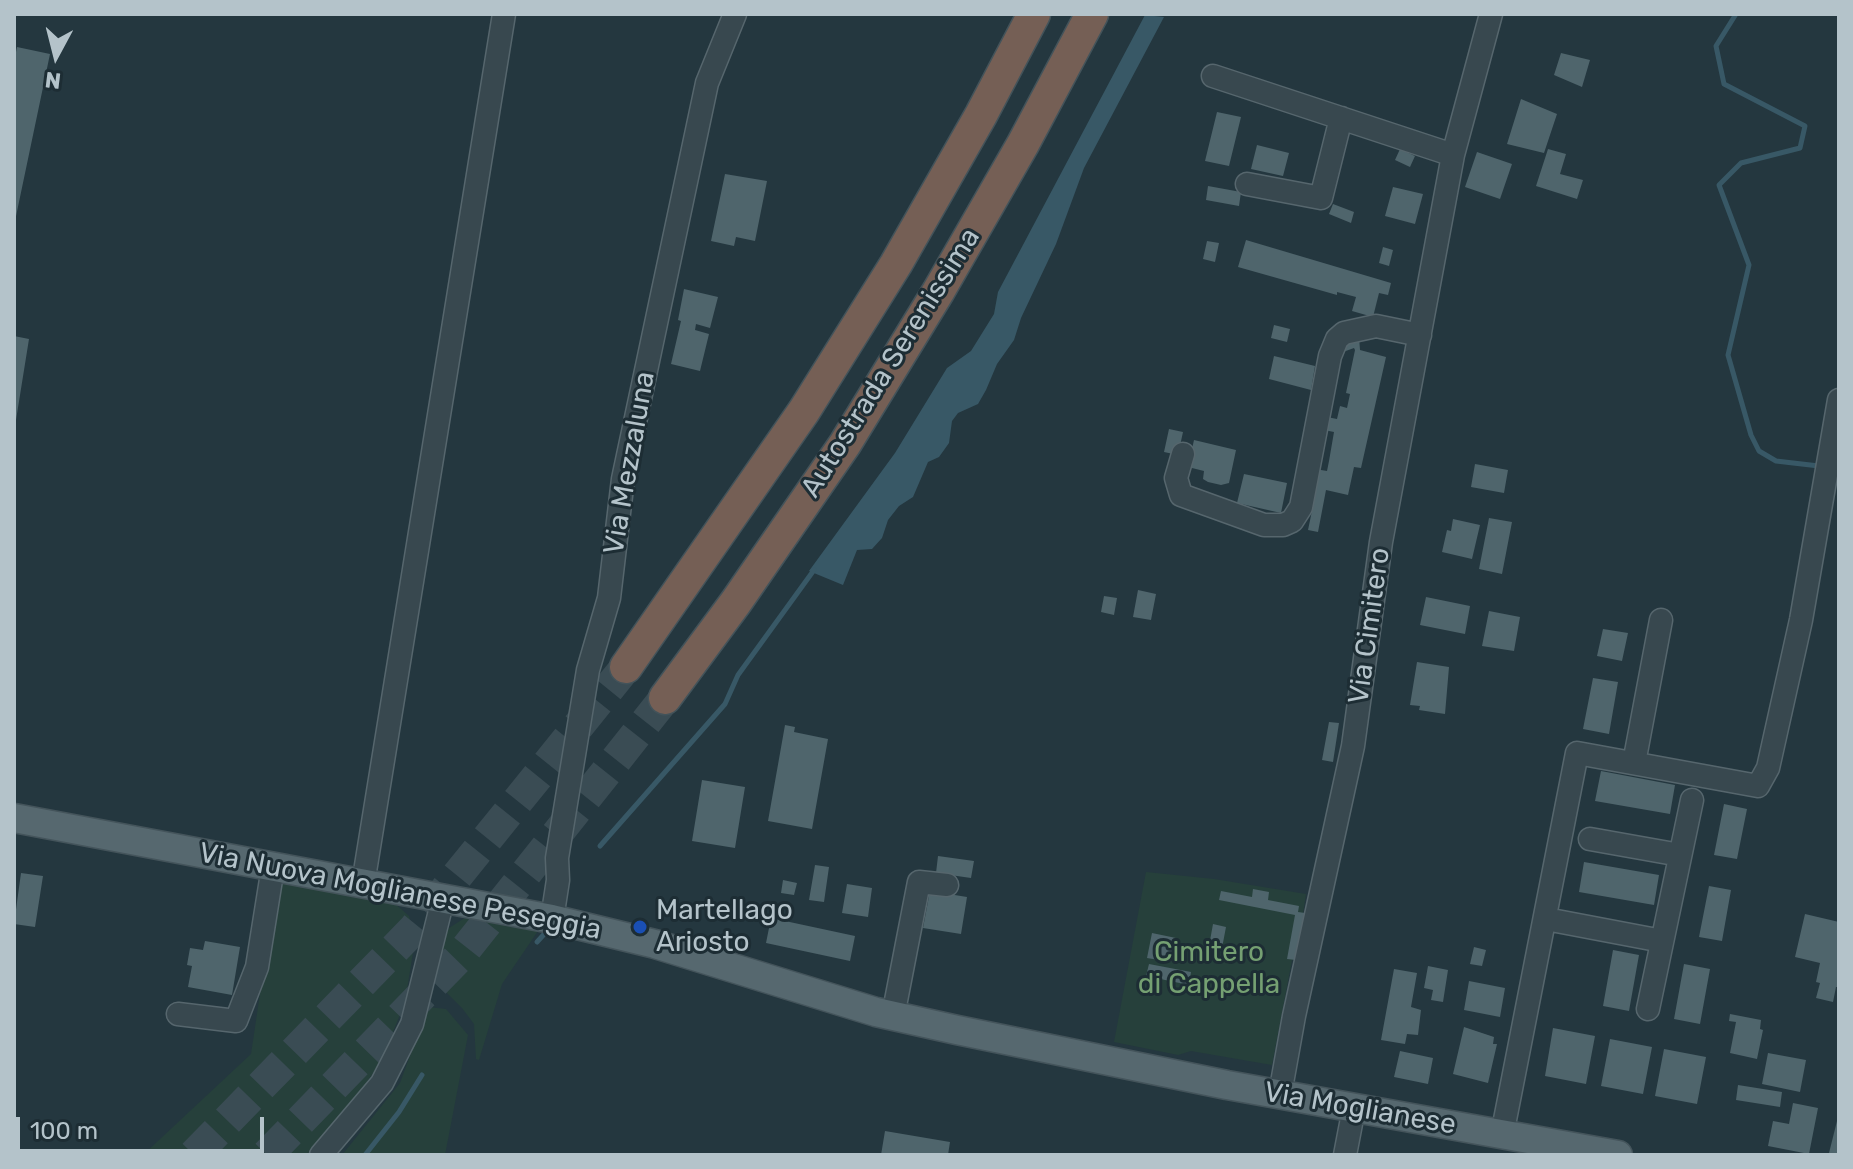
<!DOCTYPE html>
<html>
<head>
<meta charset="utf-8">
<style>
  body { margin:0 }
  #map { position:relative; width:1853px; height:1169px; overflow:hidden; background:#24373f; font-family:Rubik,sans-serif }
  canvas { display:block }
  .frame { position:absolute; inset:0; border:16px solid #b4c3ca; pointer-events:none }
  .north { position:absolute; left:16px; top:16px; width:80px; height:80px; -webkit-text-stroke:6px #1d2d34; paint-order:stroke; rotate:187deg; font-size:22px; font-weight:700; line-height:32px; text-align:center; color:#b4c3ca }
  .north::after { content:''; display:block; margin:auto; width:28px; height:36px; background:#b4c3ca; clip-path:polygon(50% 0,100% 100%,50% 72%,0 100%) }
  .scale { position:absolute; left:16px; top:1117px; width:248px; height:36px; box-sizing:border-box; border:4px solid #b4c3ca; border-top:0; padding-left:10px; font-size:24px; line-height:28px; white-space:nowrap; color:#b4c3ca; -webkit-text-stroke:6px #1d2d34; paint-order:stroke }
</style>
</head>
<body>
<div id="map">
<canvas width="1853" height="1169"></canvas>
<div class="frame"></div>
<div class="north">N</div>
<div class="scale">100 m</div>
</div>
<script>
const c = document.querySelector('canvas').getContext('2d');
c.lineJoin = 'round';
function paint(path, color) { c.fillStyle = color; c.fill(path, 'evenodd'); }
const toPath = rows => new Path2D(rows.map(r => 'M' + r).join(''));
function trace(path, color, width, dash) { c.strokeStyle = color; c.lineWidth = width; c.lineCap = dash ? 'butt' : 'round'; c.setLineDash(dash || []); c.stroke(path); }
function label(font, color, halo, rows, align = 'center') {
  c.font = font + ' Rubik,sans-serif'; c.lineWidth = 6; c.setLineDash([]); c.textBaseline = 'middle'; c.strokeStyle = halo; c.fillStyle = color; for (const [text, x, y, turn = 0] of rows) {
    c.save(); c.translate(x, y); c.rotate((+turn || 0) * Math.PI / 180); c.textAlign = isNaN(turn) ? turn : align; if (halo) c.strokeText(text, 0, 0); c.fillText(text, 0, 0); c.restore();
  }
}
paint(toPath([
  [1146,872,1214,879,1306,894,1296,960,1292,960,1272,1065,1191,1051,1178,1055,1114,1042],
  [277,880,393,902,409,916,415,940,405,1002,381,1062,343,1116,306,1155,143,1155,251,1054],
  [478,915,540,928,502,984,479,1060,476,1059,474,1024,462,1008,433,979,439,948,449,928,463,919],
  [428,1007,446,1009,468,1035,445,1155,342,1155,400,1083]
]), '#26403b');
paint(toPath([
  [1145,15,1164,17,1084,168,1056,244,1021,318,1014,340,997,364,986,390,978,404,958,413,952,421,949,443,939,457,928,462,913,497,899,506,888,520,882,538,872,549,857,550,843,585,809,571,895,453,947,368,971,351,994,314,998,292]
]), '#385866');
trace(toPath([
  [1736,14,1716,46,1724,84,1805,126,1800,148,1741,163,1719,185,1749,265,1728,355,1751,435,1759,451,1776,461,1819,466],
  [600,846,725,704,738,675,814,570],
  [537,942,547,931],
  [365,1155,399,1112,422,1075]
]), '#385866', 5);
paint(toPath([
  [17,47,50,54,15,221,14,62],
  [1561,53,1590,60,1582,87,1554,75],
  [1521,99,1557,114,1544,153,1507,144],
  [1217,112,1241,117,1229,166,1205,161],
  [1257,145,1289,153,1283,176,1251,169],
  [1400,149,1415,156,1410,167,1395,160],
  [1548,149,1566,154,1560,174,1583,180,1577,199,1536,186],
  [1477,152,1512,164,1500,199,1465,187],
  [725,174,767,181,755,241,736,237,734,246,711,241],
  [1208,186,1241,192,1239,206,1206,200],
  [1393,187,1423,194,1415,224,1385,216],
  [1333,204,1354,212,1351,223,1329,214],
  [1246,240,1391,283,1388,295,1379,293,1373,317,1352,311,1356,297,1337,292,1337,295,1238,267],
  [1207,241,1219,243,1215,262,1203,259],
  [1383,247,1393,250,1389,266,1379,263],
  [684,289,718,297,710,328,696,324,695,330,709,334,700,371,671,364,681,321,678,320],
  [1274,325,1290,329,1287,342,1271,338],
  [14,336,29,339,16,420,14,420],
  [1359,337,1360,350,1386,357,1361,468,1354,467,1348,495,1326,490,1318,532,1308,530,1313,506,1308,505,1315,469,1327,471,1329,461,1334,432,1324,430,1327,417,1337,419,1340,406,1347,408,1350,394,1346,393,1355,350,1354,348,1343,352,1342,339],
  [1274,356,1315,366,1311,390,1269,379],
  [1169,429,1183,432,1178,455,1164,452],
  [1194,440,1236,450,1229,483,1221,485,1208,482,1203,479,1204,471,1188,467],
  [1475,464,1508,470,1504,493,1471,487],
  [1244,474,1287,483,1281,513,1237,503],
  [1489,518,1512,522,1502,574,1479,569],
  [1453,519,1480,525,1472,559,1442,552,1447,530,1451,531],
  [1138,590,1156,594,1151,620,1133,617],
  [1104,596,1117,598,1114,615,1101,612],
  [1426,597,1470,606,1465,634,1420,625],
  [1489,611,1520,617,1514,651,1482,646],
  [1603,629,1628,633,1622,661,1597,656],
  [1417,662,1449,667,1445,714,1419,710,1420,706,1410,705],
  [1593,678,1618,682,1609,734,1583,729],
  [1329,722,1339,723,1333,762,1322,760],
  [785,725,795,727,794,732,828,739,812,829,768,821],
  [1601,771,1675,785,1670,814,1595,801],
  [702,780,745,787,735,848,692,841],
  [1724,804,1747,809,1737,859,1714,855],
  [938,856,974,861,971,878,936,873],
  [1584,862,1659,875,1654,905,1579,892],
  [815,865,829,867,824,902,809,900],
  [21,873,43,876,35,927,14,924],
  [783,880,797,883,794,895,781,893],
  [847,884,872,888,868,917,842,913],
  [1709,886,1731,890,1722,941,1699,937],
  [1253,889,1269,892,1268,900,1299,906,1298,912,1305,913,1296,960,1287,959,1295,915,1219,900,1221,891,1252,897],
  [930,891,967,897,961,934,923,928],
  [1805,914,1839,922,1839,987,1836,987,1833,1002,1816,998,1820,983,1816,982,1820,963,1795,957],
  [771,918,855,936,850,961,766,943],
  [1213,924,1226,927,1222,948,1209,946],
  [1152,933,1176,938,1171,962,1147,958],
  [205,941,240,947,232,995,188,987,192,966,187,965,190,948,203,950],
  [1474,947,1486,950,1482,966,1470,964],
  [1613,950,1639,955,1629,1011,1603,1006],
  [1149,964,1191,972,1189,985,1146,976],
  [1684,964,1710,969,1700,1024,1674,1019],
  [1428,966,1448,970,1443,1002,1431,1000,1433,990,1424,988],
  [1394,969,1417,973,1411,1007,1421,1010,1418,1035,1407,1034,1405,1044,1381,1040],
  [1469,981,1505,988,1500,1017,1464,1010],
  [1730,1014,1761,1020,1760,1029,1763,1030,1757,1059,1730,1053,1736,1022,1729,1021],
  [1464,1027,1494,1037,1493,1044,1497,1044,1488,1083,1453,1074],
  [1553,1028,1595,1036,1586,1084,1545,1076],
  [1610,1039,1652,1047,1643,1094,1601,1086],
  [1664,1049,1706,1057,1697,1104,1655,1096],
  [1400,1051,1433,1058,1428,1084,1394,1077],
  [1768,1053,1806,1060,1800,1092,1762,1084],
  [1738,1085,1782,1092,1780,1107,1736,1100],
  [1793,1103,1818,1108,1809,1154,1768,1146,1773,1121,1789,1124],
  [1838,1117,1839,1117,1839,1155,1829,1153],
  [885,1131,950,1142,948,1155,881,1155]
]), '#4f656c');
trace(toPath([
  [194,1155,414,929,626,667],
  [267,1155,461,955,665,698]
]), '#3a4c54', 32, [32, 16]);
const minor = toPath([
  [1213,76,1453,155],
  [1247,184,1321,198,1341,118],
  [1183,454,1176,478,1181,495,1264,525,1283,525,1292,521,1301,507,1330,356,1337,339,1344,333,1376,326,1420,335],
  [1634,763,1661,620],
  [1590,839,1680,855],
  [363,884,504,14],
  [552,919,558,880,557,858,588,670,609,598,623,479,707,83,735,14],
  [1546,919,1662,941],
  [1648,1009,1692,800],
  [178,1014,236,1021,257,967,273,867],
  [893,1016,919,882,947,885],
  [1280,1094,1294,1016,1353,746,1381,542,1453,155,1491,14],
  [1502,1135,1577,753,1758,786,1768,768,1801,620,1839,400],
  [321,1155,382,1083,412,1024,443,899],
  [1345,1155,1354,1108]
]);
const major = toPath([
  [14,818,552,919,655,944,876,1012,957,1030,1227,1085,1618,1155]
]);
const highway = toPath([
  [626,667,804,411,896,264,981,115,1034,14],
  [665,698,736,602,845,444,938,292,1023,144,1092,14]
]);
trace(minor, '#56666d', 25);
trace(major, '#44545b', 31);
trace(highway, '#43535a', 35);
trace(minor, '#38484f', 22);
trace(major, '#56686f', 28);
trace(highway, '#755f55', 32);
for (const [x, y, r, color] of [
  [640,927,8,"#1a4fb4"]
]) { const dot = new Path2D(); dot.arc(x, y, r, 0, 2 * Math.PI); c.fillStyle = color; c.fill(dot); trace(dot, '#1d2d34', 3); }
label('28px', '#b4c3ca', '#1d2d34', [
  ["Autostrada Serenissima",891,363,-58],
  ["Via Mezzaluna",630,463,-80],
  ["Via Cimitero",1370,626,-82],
  ["Via Nuova Moglianese Peseggia",400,892,11],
  ["Via Moglianese",1360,1109,10]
]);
label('28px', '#b4c3ca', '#1d2d34', [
  ["Martellago",656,911],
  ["Ariosto",656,943]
], 'left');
label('28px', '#75a072', '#1d2d34', [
  ["Cimitero",1209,953],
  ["di Cappella",1209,985]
]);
</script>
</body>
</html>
